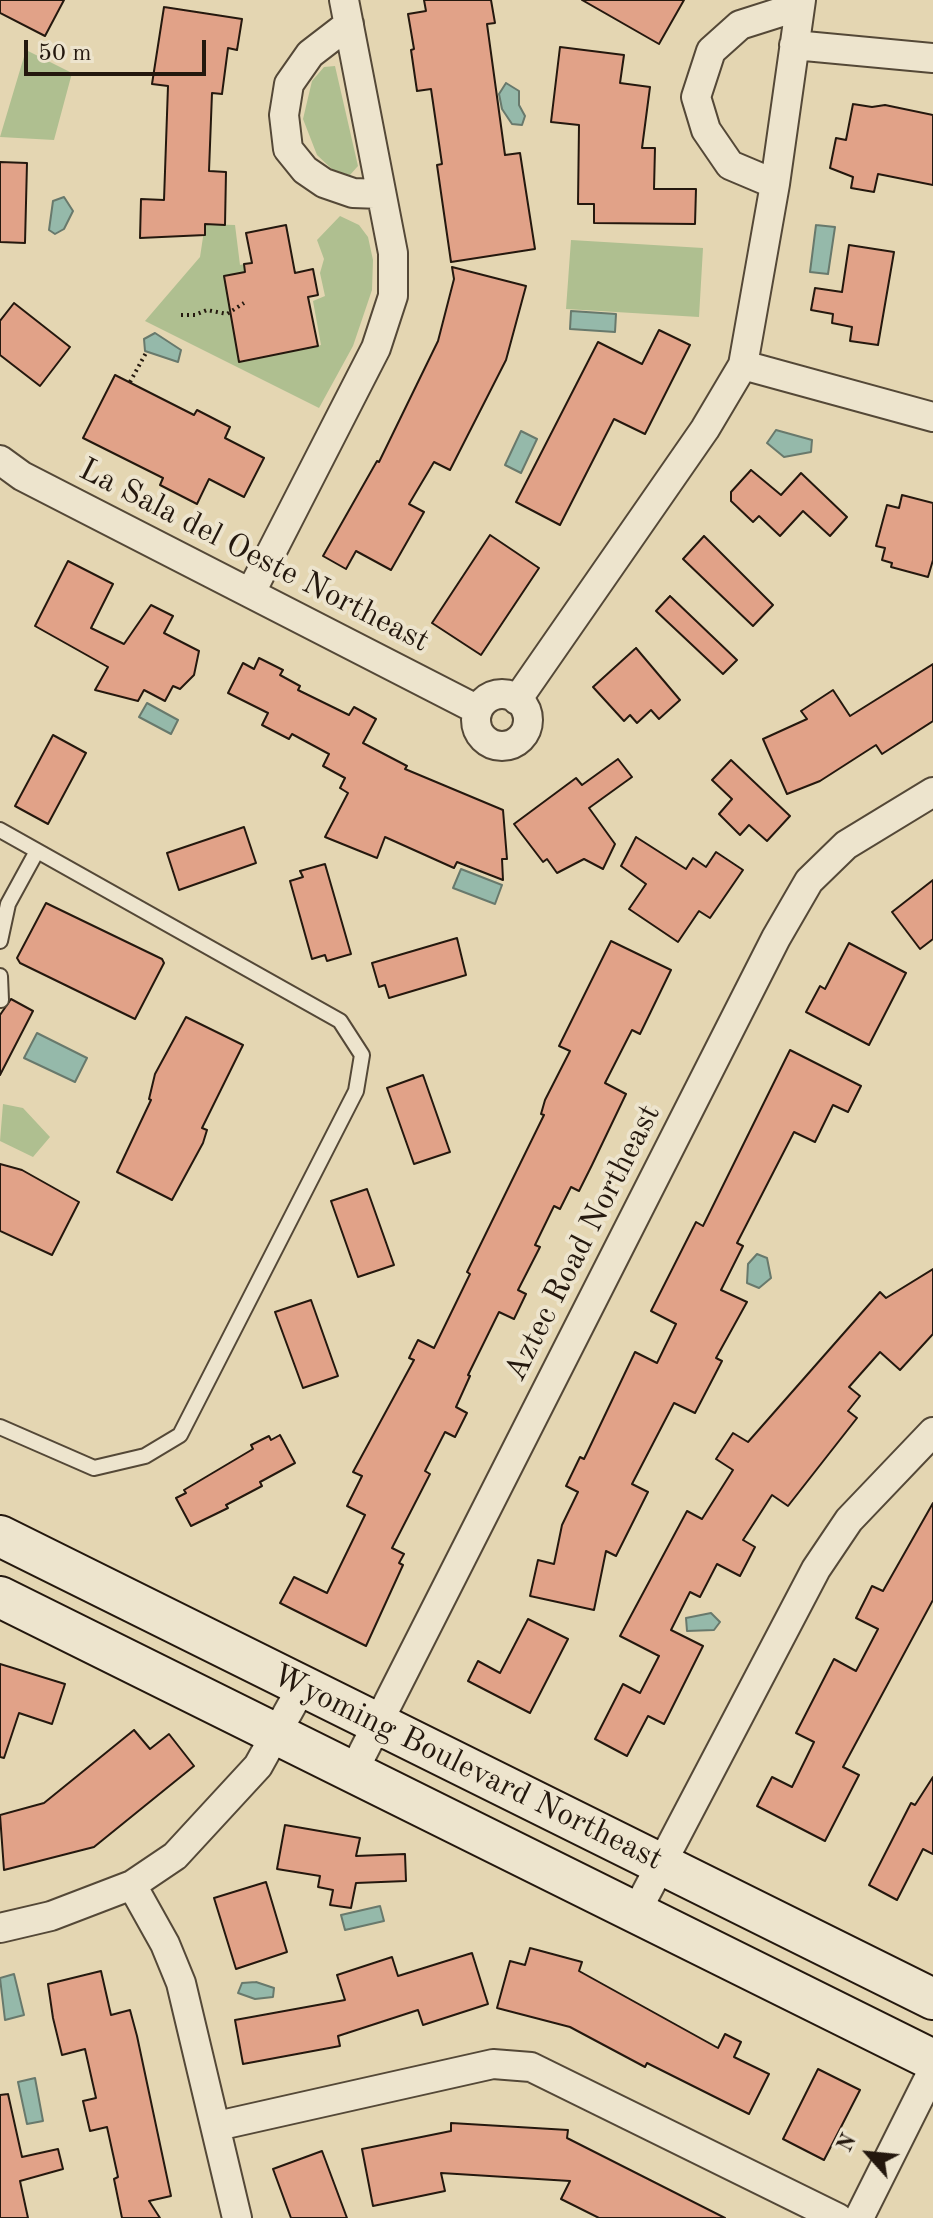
<!DOCTYPE html>
<html>
<head>
<meta charset="utf-8">
<style>
  body { margin:0 }
  #map { position:relative; width:933px; height:2218px; overflow:hidden; background:#e4d6b2; font-family:"Old Standard TT",serif }
  canvas { display:block }
  .north { position:absolute; left:829px; top:2114px; width:80px; height:80px; -webkit-text-stroke:6px #ede4cd; paint-order:stroke; rotate:297deg; font-size:22px; font-weight:700; line-height:32px; text-align:center; color:#24180e }
  .north::after { content:''; display:block; margin:auto; width:28px; height:36px; background:#24180e; clip-path:polygon(50% 0,100% 100%,50% 72%,0 100%) }
  .scale { position:absolute; left:24px; top:40px; width:182px; height:36px; box-sizing:border-box; border:4px solid #24180e; border-top:0; padding-left:10px; font-size:24px; line-height:28px; white-space:nowrap; color:#24180e; -webkit-text-stroke:6px #ede4cd; paint-order:stroke }
</style>
</head>
<body>
<div id="map">
<canvas width="933" height="2218"></canvas>
<div class="north">N</div>
<div class="scale">50 m</div>
</div>
<script>
const c = document.querySelector('canvas').getContext('2d');
c.lineJoin = 'round';
function paint(path, color) { c.fillStyle = color; c.fill(path, 'evenodd'); }
const toPath = rows => new Path2D(rows.map(r => 'M' + r).join(''));
function trace(path, color, width, dash) { c.strokeStyle = color; c.lineWidth = width; c.lineCap = dash ? 'butt' : 'round'; c.setLineDash(dash || []); c.stroke(path); }
function label(font, color, halo, rows, align = 'center') {
  c.font = font + ' "Old Standard TT",serif'; c.lineWidth = 8; c.setLineDash([]); c.textBaseline = 'middle'; c.strokeStyle = halo; c.fillStyle = color; for (const [text, x, y, turn = 0] of rows) {
    c.save(); c.translate(x, y); c.rotate((+turn || 0) * Math.PI / 180); c.textAlign = isNaN(turn) ? turn : align; if (halo) c.strokeText(text, 0, 0); c.fillText(text, 0, 0); c.restore();
  }
}
paint(toPath([
  [26,50,72,73,54,140,0,137],
  [335,66,358,166,350,175,334,171,317,155,303,119,312,81,324,67],
  [340,216,359,225,368,237,373,260,372,290,353,346,319,408,145,321,200,257,205,224,235,225,240,265,244,264,245,272,224,277,230,306,273,325,234,333,239,361,321,345,313,301,325,296,320,273,324,259,317,240],
  [571,240,703,248,699,317,566,309],
  [3,1104,23,1108,50,1137,33,1157,0,1141]
]), '#afbf90');
const water = toPath([
  [506,83,519,91,519,105,525,116,522,125,512,124,502,109,499,94,506,83],
  [64,197,73,211,64,229,55,234,49,230,53,201,64,197],
  [816,225,835,227,828,274,810,272,816,225],
  [571,311,616,314,615,332,570,329,571,311],
  [155,333,181,350,178,362,145,351,144,339,155,333],
  [776,430,812,440,811,452,784,457,767,443,776,430],
  [521,431,537,439,521,473,505,465,521,431],
  [147,703,178,720,171,734,139,717,147,703],
  [461,869,502,885,495,904,453,888,461,869],
  [37,1033,87,1058,75,1082,24,1058,37,1033],
  [757,1254,767,1258,771,1278,759,1288,747,1283,748,1264,757,1254],
  [711,1613,720,1622,714,1630,687,1631,686,1618,711,1613],
  [380,1906,384,1921,345,1930,341,1915,380,1906],
  [14,1974,24,2015,5,2020,0,1978,14,1974],
  [256,1982,274,1988,273,1997,255,1999,238,1993,242,1983,256,1982],
  [35,2078,43,2121,27,2124,18,2082,35,2078]
]);
paint(water, '#95b9aa');
trace(water, '#68796c', 2);
const building = toPath([
  [0,0,64,0,45,36,0,13,0,0],
  [424,0,491,0,495,23,487,24,505,155,520,153,535,249,451,262,437,165,442,164,431,89,417,91,411,50,414,49,408,14,426,11,424,0],
  [582,0,684,0,659,44,582,0],
  [164,7,242,19,237,50,228,48,222,94,212,93,209,171,226,172,225,225,205,224,205,235,140,238,141,199,164,200,168,86,152,84,164,7],
  [560,47,624,55,620,83,650,87,642,148,655,148,654,189,696,189,695,224,594,223,594,204,578,204,579,125,551,122,560,47],
  [853,104,872,107,885,105,933,115,933,185,878,174,874,192,851,188,853,177,830,168,836,138,846,140,853,104],
  [0,162,27,163,25,243,0,242,0,162],
  [286,225,295,273,313,269,318,295,308,297,318,346,239,362,224,276,245,272,244,264,252,263,246,233,286,225],
  [849,245,894,252,878,345,850,341,852,327,832,323,833,314,811,310,815,288,842,292,849,245],
  [452,267,526,286,506,360,450,470,434,462,409,504,424,512,391,570,356,551,346,569,323,556,377,461,379,462,438,341,454,279,452,267],
  [14,303,70,347,40,386,0,355,0,321,14,303],
  [659,330,690,345,645,434,614,419,560,525,516,502,598,342,642,364,659,330],
  [115,375,194,415,197,410,230,427,225,438,264,458,244,497,209,479,197,504,160,485,163,478,83,438,115,375],
  [751,470,781,495,801,473,847,517,830,536,803,511,780,536,759,516,753,522,731,501,731,492,751,470],
  [902,495,933,503,933,560,928,577,891,567,892,563,882,560,885,548,876,546,887,505,899,508,902,495],
  [490,535,539,568,481,655,432,623,490,535],
  [704,536,773,605,753,626,683,559,704,536],
  [68,561,113,584,91,628,124,644,151,605,173,616,164,633,199,651,194,675,180,689,173,686,165,701,144,690,138,701,95,690,108,667,35,626,68,561],
  [670,596,737,660,723,674,656,611,670,596],
  [636,648,680,700,659,719,651,710,637,723,630,715,624,721,593,687,636,648],
  [259,658,283,670,280,675,300,686,298,690,349,715,354,707,376,719,363,743,407,766,405,769,503,810,507,859,502,859,503,880,457,862,454,868,385,837,377,858,325,837,348,793,340,788,345,778,323,766,329,754,292,734,289,739,262,725,268,713,228,693,243,663,254,669,259,658],
  [933,664,933,721,882,754,876,745,820,781,787,794,763,739,807,719,801,711,833,690,850,716,933,664],
  [53,735,86,753,48,824,15,806,53,735],
  [618,759,632,777,589,808,615,844,603,869,584,859,557,873,547,859,543,862,514,824,576,778,582,785,618,759],
  [731,760,790,816,767,841,749,825,740,835,719,814,732,799,712,780,731,760],
  [244,827,256,863,179,890,167,853,244,827],
  [636,837,686,869,693,858,706,867,716,852,743,870,710,918,699,911,678,942,629,909,646,884,621,866,636,837],
  [325,864,351,954,327,961,325,955,312,959,290,881,303,877,300,871,325,864],
  [933,880,933,939,920,949,892,912,933,880],
  [46,903,162,959,164,963,135,1019,20,963,17,958,46,903],
  [457,938,466,975,389,998,385,985,379,987,372,963,457,938],
  [611,941,671,970,640,1034,632,1030,605,1083,626,1094,592,1165,579,1191,571,1187,560,1209,554,1206,535,1245,540,1247,518,1290,526,1294,514,1319,499,1312,468,1375,470,1376,456,1407,467,1413,455,1437,445,1432,425,1471,430,1474,392,1548,404,1554,399,1563,403,1565,366,1646,280,1603,294,1577,327,1593,365,1515,347,1506,362,1476,353,1472,414,1360,409,1358,418,1340,434,1348,470,1274,467,1272,544,1115,541,1114,545,1100,570,1051,559,1046,611,941],
  [849,943,906,973,869,1045,806,1012,820,986,825,989,849,943],
  [11,999,33,1011,0,1075,0,1015,11,999],
  [186,1017,243,1045,202,1128,207,1130,203,1143,172,1200,117,1172,151,1100,149,1099,155,1074,186,1017],
  [790,1050,861,1086,848,1112,833,1105,815,1142,794,1132,737,1243,743,1246,721,1290,747,1302,716,1358,722,1361,695,1413,674,1403,632,1484,648,1492,616,1556,606,1551,594,1610,530,1596,538,1560,554,1564,562,1525,578,1492,566,1486,580,1457,584,1459,635,1352,657,1363,676,1324,651,1311,696,1222,703,1226,790,1050],
  [423,1075,450,1152,414,1164,387,1088,423,1075],
  [0,1164,22,1170,79,1202,52,1255,0,1231,0,1164],
  [367,1189,394,1265,358,1277,331,1201,367,1189],
  [933,1269,933,1334,900,1370,880,1352,849,1387,860,1396,848,1411,857,1418,788,1506,772,1495,743,1540,755,1547,740,1576,717,1564,700,1597,690,1592,671,1630,703,1646,664,1724,648,1716,627,1756,595,1739,623,1684,640,1693,659,1656,620,1636,687,1511,702,1519,733,1470,716,1459,733,1433,748,1442,880,1292,886,1298,933,1269],
  [311,1300,338,1376,303,1388,275,1312,311,1300],
  [280,1435,295,1463,260,1482,262,1486,226,1505,228,1508,191,1526,176,1498,186,1493,184,1490,253,1449,251,1445,269,1436,271,1440,280,1435],
  [933,1503,933,1600,843,1767,859,1775,825,1841,757,1806,772,1777,792,1787,814,1742,796,1733,834,1659,856,1671,878,1629,856,1618,872,1586,883,1591,933,1503],
  [528,1619,568,1639,530,1713,468,1681,478,1661,500,1673,528,1619],
  [0,1664,65,1684,52,1724,19,1713,4,1758,0,1757,0,1664],
  [134,1730,150,1749,169,1734,194,1766,94,1847,4,1870,0,1815,44,1803,134,1730],
  [933,1777,933,1854,923,1849,897,1900,869,1885,911,1803,915,1805,933,1777],
  [285,1825,360,1838,356,1856,405,1854,406,1881,356,1883,351,1908,330,1905,333,1890,318,1887,320,1876,277,1869,285,1825],
  [266,1882,287,1952,236,1969,214,1898,266,1882],
  [530,1948,582,1962,579,1971,718,2048,725,2034,741,2042,734,2057,769,2074,749,2114,647,2063,645,2067,570,2027,497,2008,510,1961,525,1965,530,1948],
  [472,1953,488,2004,423,2025,418,2010,338,2036,340,2046,243,2064,235,2020,345,2000,337,1975,392,1957,398,1976,472,1953],
  [101,1971,111,2015,130,2010,137,2036,171,2196,149,2201,160,2218,122,2218,114,2179,118,2177,107,2127,90,2131,83,2101,96,2098,85,2049,62,2055,53,2018,48,1984,101,1971],
  [818,2069,860,2090,824,2160,783,2139,818,2069],
  [8,2094,22,2157,58,2149,63,2169,20,2181,28,2218,0,2218,0,2095,8,2094],
  [451,2123,568,2130,567,2138,725,2218,599,2218,561,2199,570,2181,441,2173,445,2191,373,2206,362,2149,451,2131,451,2123],
  [322,2151,347,2218,291,2218,273,2169,322,2151]
]);
paint(building, '#e1a288');
trace(building, '#24180e', 2);
const service = toPath([
  [0,830,340,1021,362,1055,356,1091,180,1435,145,1456,94,1468,0,1427],
  [0,941,8,904,37,851],
  [0,976,1,1000]
]);
const minor = toPath([
  [349,24,310,54,289,84,284,115,288,149,305,170,324,183,353,193,381,194],
  [794,45,933,58],
  [775,184,730,165,706,130,696,97,711,51,740,25,800,6],
  [743,365,933,417],
  [0,460,22,476,478,710],
  [251,592,376,348,393,296,393,253,344,0],
  '476 720a26 26 0 1 1 52 0a26 26 0 1 1-52 0Z',
  [517,700,705,429,743,365,775,184,801,0],
  [352,1774,776,938,809,881,846,845,933,792],
  [132,1885,165,1944,181,1983,237,2218],
  [635,1914,816,1569,849,1520,933,1432],
  [0,1928,51,1916,132,1885,175,1856,258,1766,302,1687],
  [217,2126,493,2064,531,2067,838,2218],
  [859,2218,933,2070]
]);
const secondary = toPath([
  [0,1536,933,1999],
  [0,1597,933,2060]
]);
trace(service, '#544837', 18);
trace(minor, '#544837', 32);
trace(secondary, '#24180e', 44);
trace(toPath([
  [181,315,195,315,207,310,227,314,244,303],
  [130,382,147,351]
]), '#24180e', 4, [2, 4]);
trace(service, '#ede4cd', 14);
trace(minor, '#ede4cd', 28);
trace(secondary, '#ede4cd', 40);
label('32px', '#24180e', '#ede4cd', [
  ["La Sala del Oeste Northeast",254,556,27],
  ["Aztec Road Northeast",583,1243,-63],
  ["Wyoming Boulevard Northeast",467,1768,26]
]);
</script>
</body>
</html>
